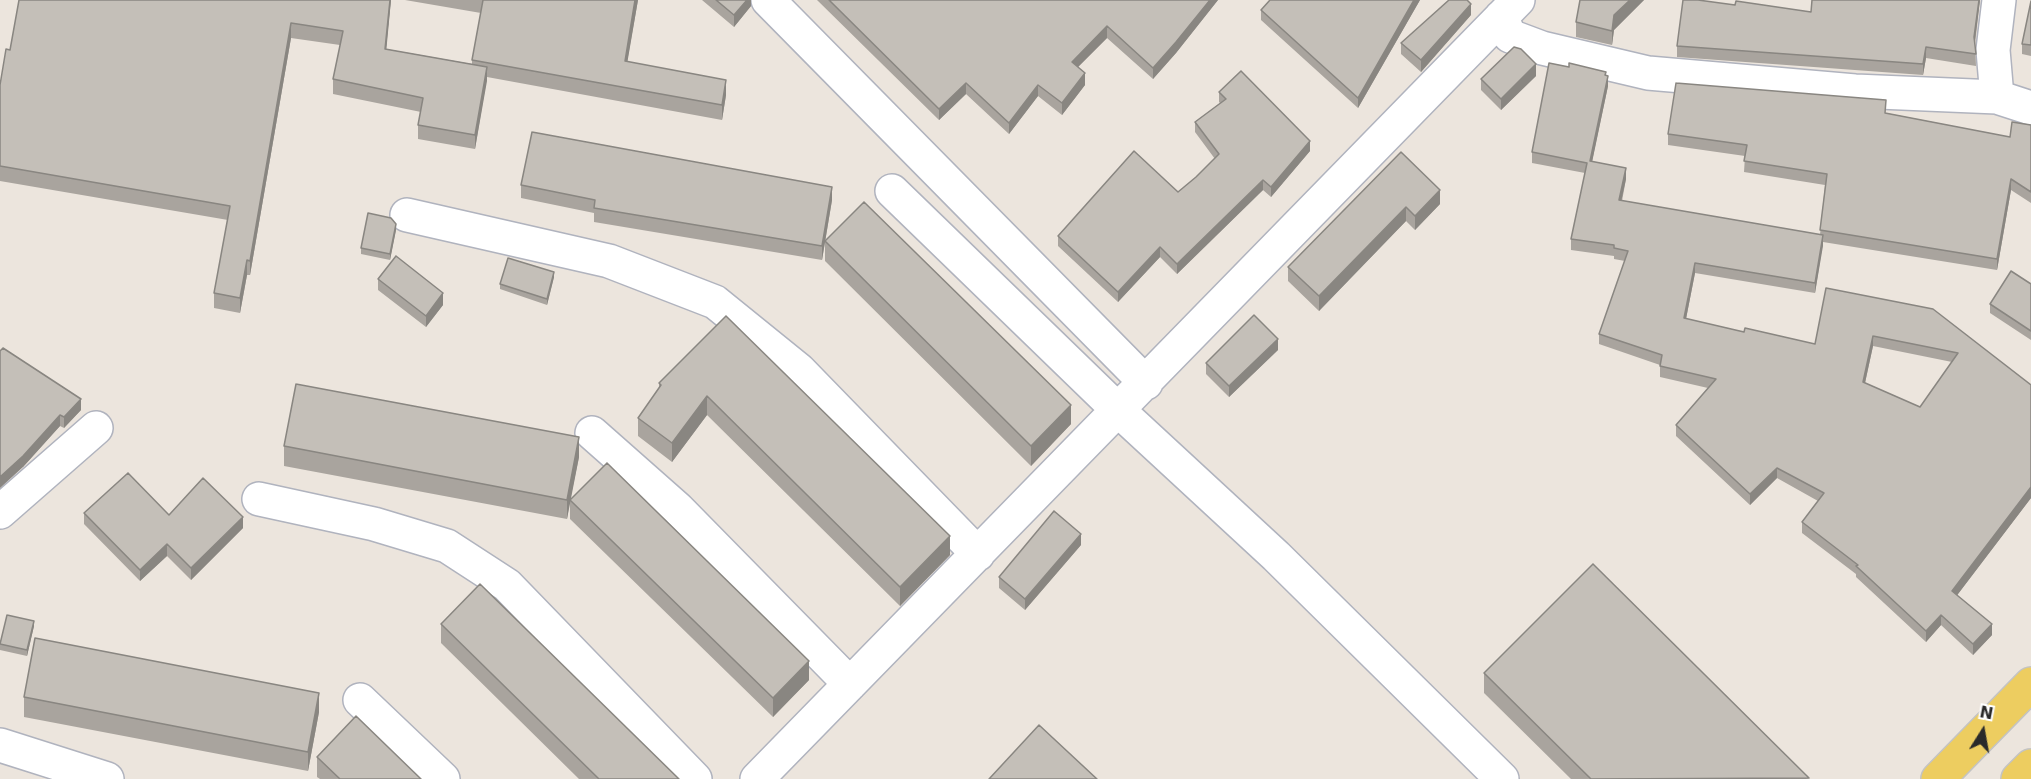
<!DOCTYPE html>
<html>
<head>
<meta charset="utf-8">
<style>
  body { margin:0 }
  #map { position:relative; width:2031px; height:779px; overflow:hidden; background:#ece5dd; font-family:"DejaVu Sans",sans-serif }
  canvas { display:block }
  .north { position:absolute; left:1953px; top:701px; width:60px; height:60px; -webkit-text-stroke:4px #fff; paint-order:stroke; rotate:11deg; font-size:16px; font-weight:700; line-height:24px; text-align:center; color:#2a2a2a }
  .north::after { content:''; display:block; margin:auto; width:21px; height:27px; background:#2a2a2a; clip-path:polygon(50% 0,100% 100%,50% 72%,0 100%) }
</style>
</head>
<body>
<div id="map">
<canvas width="2031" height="779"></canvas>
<div class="north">N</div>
</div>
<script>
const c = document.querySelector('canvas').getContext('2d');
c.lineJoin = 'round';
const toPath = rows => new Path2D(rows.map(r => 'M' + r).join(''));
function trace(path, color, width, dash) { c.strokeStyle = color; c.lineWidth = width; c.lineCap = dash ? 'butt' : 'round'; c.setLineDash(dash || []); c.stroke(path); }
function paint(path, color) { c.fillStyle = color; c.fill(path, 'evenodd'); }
const minor = toPath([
  [768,0,1146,383],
  [1501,17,1510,36,1542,48,1648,73,1855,91,1997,97,2031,108],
  [1997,97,1993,50,1999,0],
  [892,191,1118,410,1276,556,1502,779],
  [407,215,609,261,715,302,799,370,978,554],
  [592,433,678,509,850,684],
  [259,499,374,524,447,546,507,585,695,779],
  [0,512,96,428],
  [360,700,443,779],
  [0,745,107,779],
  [757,779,1518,0]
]);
const major = toPath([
  [1938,779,2031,684],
  [2018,779,2031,766]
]);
trace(minor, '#b0b3be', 36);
trace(major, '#c3c3c3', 36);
trace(minor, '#fff', 33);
trace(major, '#edcd60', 33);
paint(toPath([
  [19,0,391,0,386,49,472,64,472,60,481,13,405,0,638,0,627,62,726,95,722,120,487,77,475,149,418,139,418,125,421,112,333,94,333,79,340,45,291,38,250,275,247,275,240,313,214,308,214,293,228,220,0,181,0,85,10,50],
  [702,0,751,0,751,6,734,27],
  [817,0,1218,0,1176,53,1153,79,1107,38,1078,67,1085,85,1062,115,1038,96,1009,134,966,94,939,120],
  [1270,0,1420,0,1358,108,1261,20,1261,10],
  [1580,0,1644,0,1614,30,1612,45,1576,37,1576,22],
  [1980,0,1975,44,1976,66,1926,58,1923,75,1677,57,1677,46,1735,5,1811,12],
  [2031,1,2031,56,2022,54,2022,44],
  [1471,15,1421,72,1401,54,1401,43],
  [1569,67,1606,75,1608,86,1592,161,1626,179,1622,201,1820,235,1825,185,1744,172,1745,156,1668,145,1668,134,1886,113,2010,137,2031,125,2031,203,2011,190,1997,270,1823,242,1815,293,1695,273,1686,319,1744,332,1815,344,1826,288,2031,385,2031,498,1957,595,1992,635,1973,655,1941,625,1926,642,1856,577,1856,574,1802,533,1802,522,1818,501,1777,478,1750,505,1676,436,1676,425,1708,388,1660,377,1660,365,1599,344,1599,334,1625,261,1614,259,1614,256,1571,250,1571,239,1585,173,1532,163,1532,152],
  [1873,346,1952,362,1920,407,1865,383],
  [1536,76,1501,110,1481,90,1481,79],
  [1219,92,1310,151,1271,197,1263,190,1177,274,1160,257,1118,302,1058,246,1058,236,1178,192,1196,177,1215,159,1195,132,1195,122,1220,103,1219,102],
  [1401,152,1440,204,1415,230,1406,221,1319,311,1288,281,1288,267],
  [521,185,832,200,822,260,594,222,594,213,521,198],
  [396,230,390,260,361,254,361,248],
  [825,241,1071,424,1031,466,825,261],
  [554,277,547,305,500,289,500,284],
  [378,279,443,305,426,327,378,290],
  [2031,284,2031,340,1990,313,1990,304],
  [726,316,950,555,900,606,707,415,672,462,638,436,638,418,659,389,659,383],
  [1278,350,1229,397,1206,374,1206,363],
  [0,351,81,410,64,428,60,426,23,467],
  [284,446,579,457,570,500,809,680,773,717,570,519,570,500,567,519,284,466],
  [84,513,169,515,243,528,191,580,167,556,140,581,84,524],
  [1081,545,1025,610,999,588,999,577],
  [441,624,679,779,579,779,441,643],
  [34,626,27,656,0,650,0,644],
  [1484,673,1809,779,1571,779,1484,693],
  [24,697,319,712,308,771,24,717],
  [317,757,421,779,320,779,317,777]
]), '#a9a49e');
paint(toPath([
  [390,0,391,0,385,64,385,49],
  [635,0,638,0,625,76,625,61],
  [747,0,751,0,751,6,734,27,734,15],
  [1210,0,1218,0,1176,53,1153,79,1153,68],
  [1414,0,1420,0,1358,108,1358,98],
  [1630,0,1644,0,1614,30,1612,45,1612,31,1614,15],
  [1979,0,1980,0,1974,48,1974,37],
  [1471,4,1471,15,1421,72,1421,60],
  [291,23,291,38,250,275,250,261],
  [1107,26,1107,38,1072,73,1072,62],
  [1926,47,1926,58,1923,75,1923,64],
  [1536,64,1536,76,1501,110,1501,99],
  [487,67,487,81,475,149,475,135],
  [1085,73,1085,85,1062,115,1062,103],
  [1608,76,1608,86,1590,172,1590,161],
  [726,80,726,95,722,120,722,105],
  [966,83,966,94,939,120,939,109],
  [1038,85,1038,96,1009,134,1009,123],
  [1310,141,1310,151,1271,197,1271,187],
  [1626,168,1626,179,1619,211,1619,200],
  [2011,179,2011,190,1997,270,1997,259],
  [1263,180,1263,190,1177,274,1177,264],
  [832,187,832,200,822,260,822,246],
  [1440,190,1440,204,1415,230,1415,216],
  [1406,207,1406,221,1319,311,1319,296],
  [396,224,396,230,390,260,390,254],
  [1823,235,1823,246,1815,293,1815,283],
  [1160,247,1160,257,1118,302,1118,292],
  [247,260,247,275,240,313,240,298],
  [1695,263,1695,273,1684,329,1684,318],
  [554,272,554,277,547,305,547,299],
  [443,293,443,305,426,327,426,316],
  [1873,336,1873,346,1863,392,1863,382],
  [1278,339,1278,350,1229,397,1229,386],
  [707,396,707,415,672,462,672,443],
  [81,399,81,410,64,428,64,417],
  [1071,405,1071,424,1031,466,1031,446],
  [60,415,60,426,23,467,0,488,0,477],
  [579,437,579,457,567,519,567,500],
  [1777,468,1777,478,1750,505,1750,494],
  [2031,487,2031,498,1952,602,1952,591],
  [243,517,243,528,191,580,191,568],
  [1081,534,1081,545,1025,610,1025,599],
  [950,536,950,555,900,606,900,587],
  [167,544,167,556,140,581,140,570],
  [1941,615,1941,625,1926,642,1926,631],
  [34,621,34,626,27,656,27,650],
  [1992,624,1992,635,1973,655,1973,644],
  [809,661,809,680,773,717,773,698],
  [319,693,319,712,308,771,308,752]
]), '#898681');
const building = toPath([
  [19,0,390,0,385,49,487,67,475,135,418,125,423,98,333,79,343,31,291,23,250,261,247,260,240,298,214,293,230,206,0,166,0,85,6,49,10,50,19,0],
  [483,0,635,0,625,61,726,80,722,105,472,60,483,0],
  [716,0,747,0,734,15,716,0],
  [829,0,1210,0,1176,42,1153,68,1107,26,1072,62,1085,73,1062,103,1038,85,1009,123,966,83,939,109,829,0],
  [1270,0,1414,0,1358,98,1261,10,1270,0],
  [1449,0,1467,0,1471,4,1421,60,1401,43,1449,0],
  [1580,0,1630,0,1614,15,1612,31,1576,22,1580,0],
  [1683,0,1698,0,1735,5,1736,1,1811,12,1812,0,1979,0,1974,37,1976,54,1926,47,1923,64,1677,46,1683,0],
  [2031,1,2031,45,2022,44,2031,1],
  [1514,47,1521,49,1536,64,1501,99,1481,79,1514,47],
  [1549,63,1569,67,1569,63,1606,72,1605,75,1608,76,1590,161,1626,168,1619,200,1823,235,1815,283,1695,263,1684,318,1744,332,1745,328,1815,344,1826,288,1933,309,2031,385,2031,487,1952,591,1992,624,1973,644,1941,615,1926,631,1856,566,1858,565,1802,522,1824,493,1777,468,1750,494,1676,425,1716,379,1660,366,1662,355,1599,334,1628,251,1614,248,1614,245,1571,239,1587,163,1532,152,1549,63],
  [1873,336,1958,353,1920,407,1863,382,1873,336],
  [1241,71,1310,141,1271,187,1263,180,1177,264,1160,247,1118,292,1058,236,1134,151,1178,192,1196,177,1219,154,1195,122,1226,99,1219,92,1241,71],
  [1676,83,1886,100,1885,113,2010,137,2012,122,2031,125,2031,192,2011,179,1997,259,1820,230,1827,174,1744,161,1747,145,1668,134,1676,83],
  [532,132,832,187,822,246,594,208,595,200,521,185,532,132],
  [1401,152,1440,190,1415,216,1406,207,1319,296,1288,267,1401,152],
  [864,202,1071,405,1031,446,825,241,864,202],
  [368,213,391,218,396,224,390,254,361,248,368,213],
  [396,256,443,293,426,316,378,279,396,256],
  [508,258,554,272,547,299,500,284,508,258],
  [2011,271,2031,284,2031,331,1990,304,2011,271],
  [1254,315,1278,339,1229,386,1206,363,1254,315],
  [726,316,950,536,900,587,707,396,672,443,638,418,661,385,659,383,726,316],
  [3,348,81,399,64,417,60,415,23,456,0,477,0,351,3,348],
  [296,384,579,437,567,500,284,446,296,384],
  [607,463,809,661,773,698,570,500,607,463],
  [128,473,169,515,203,478,243,517,191,568,167,544,140,570,84,513,128,473],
  [1054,511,1081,534,1025,599,999,577,1054,511],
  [1593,564,1809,778,1591,779,1484,673,1593,564],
  [480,584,679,779,599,779,441,624,480,584],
  [7,615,34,621,27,650,0,644,7,615],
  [35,638,319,693,308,752,24,697,35,638],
  [356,716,421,779,340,779,317,757,356,716],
  [1039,725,1097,779,989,779,1039,725]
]);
paint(building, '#c4bfb8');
trace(building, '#898681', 1.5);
</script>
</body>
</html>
